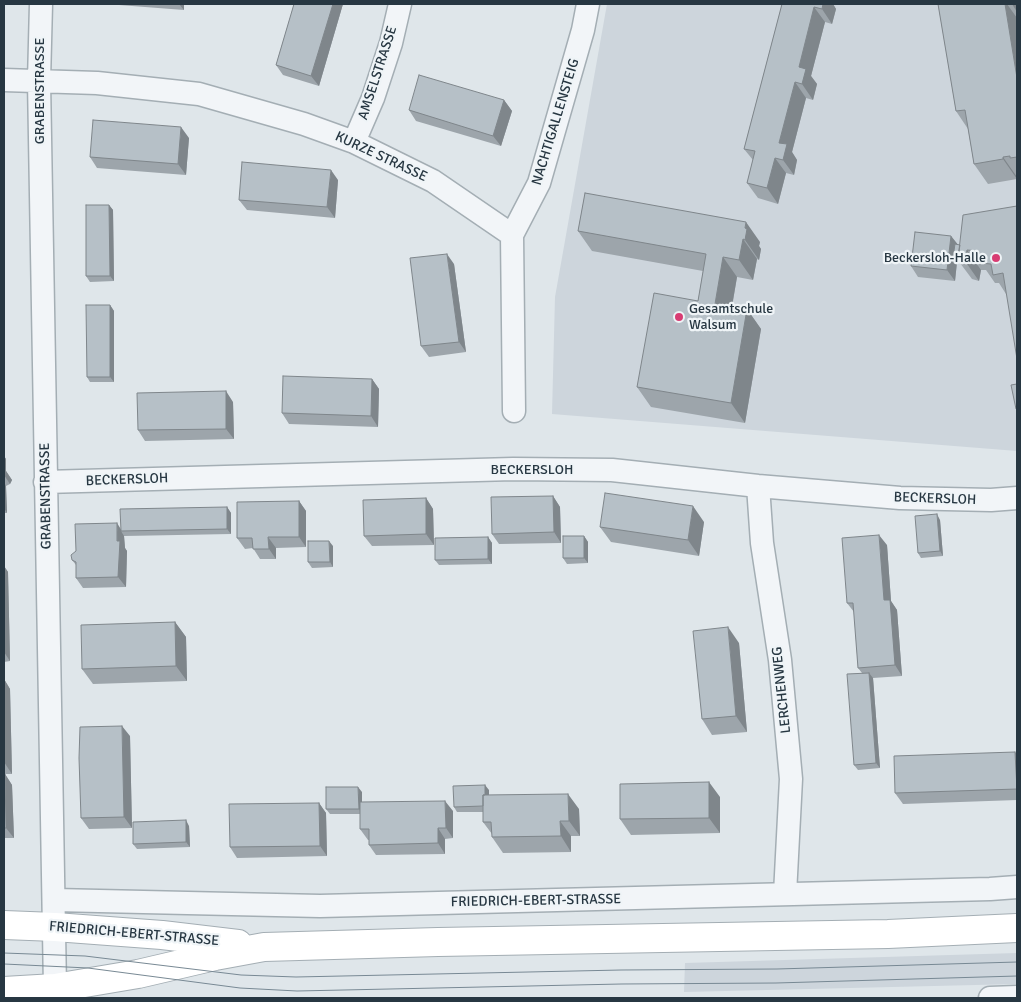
<!DOCTYPE html>
<html>
<head>
<meta charset="utf-8">
<style>
  body { margin:0 }
  #map { position:relative; width:1021px; height:1002px; overflow:hidden; background:#dfe6ea; font-family:Signika,sans-serif }
  canvas { display:block }
  .frame { position:absolute; inset:0; border:5px solid #273742; pointer-events:none }
</style>
</head>
<body>
<div id="map">
<canvas width="1021" height="1002"></canvas>
<div class="frame"></div>
</div>
<script>
const c = document.querySelector('canvas').getContext('2d');
c.lineJoin = 'round';
function paint(path, color) { c.fillStyle = color; c.fill(path, 'evenodd'); }
const toPath = rows => new Path2D(rows.map(r => 'M' + r).join(''));
function trace(path, color, width, dash) { c.strokeStyle = color; c.lineWidth = width; c.lineCap = dash ? 'butt' : 'round'; c.setLineDash(dash || []); c.stroke(path); }
function label(font, color, halo, rows, align = 'center') {
  c.font = font + ' Signika,sans-serif'; c.lineWidth = 4.5; c.setLineDash([]); c.textBaseline = 'middle'; c.strokeStyle = halo; c.fillStyle = color; for (const [text, x, y, turn = 0] of rows) {
    c.save(); c.translate(x, y); c.rotate((+turn || 0) * Math.PI / 180); c.textAlign = isNaN(turn) ? turn : align; if (halo) c.strokeText(text, 0, 0); c.fillText(text, 0, 0); c.restore();
  }
}
paint(toPath([
  [607,4,1017,4,1017,451,552,414,555,297],
  [1017,953,1017,984,684,992,685,963]
]), '#cdd5dc');
const street = toPath([
  [41,4,39,81,55,988],
  [4,80,97,83,199,94,304,124,354,142,433,181,512,235],
  [354,142,373,98,391,43,400,4],
  [514,411,512,235,539,183,583,30,588,4],
  [45,482,513,469,612,470,758,486,900,498,991,500,1017,498],
  [758,486,762,543,780,660,791,779,785,894],
  [55,900,320,906,990,889,1017,887],
  [990,998,1017,997]
]);
const secondary = toPath([
  [4,925,55,927,162,935,238,944],
  [4,991,55,988,138,974,215,956,264,947,438,942,888,934,1017,928]
]);
trace(street, '#a4aeb4', 25);
trace(secondary, '#a4aeb4', 30);
trace(street, '#f2f5f8', 22);
trace(secondary, '#fff', 28);
trace(toPath([
  [4,953,85,956,241,975,296,977,621,970,777,969,1017,962],
  [4,964,88,968,240,988,297,991,621,984,776,983,1017,976]
]), '#788994', 1);
paint(toPath([
  [106,4,184,4,184,10],
  [294,4,343,4,319,86,283,75,276,65],
  [782,4,833,4,836,9,832,24,825,22,811,76,817,84,813,100,806,98,792,152,797,160,794,175,786,173,778,204,758,198,747,183,753,160,744,149],
  [938,4,1017,4,1017,179,988,184,974,164,968,129,956,111],
  [504,100,512,111,501,146,416,121,409,110],
  [189,138,186,175,97,168,90,157],
  [338,180,335,218,247,210,239,200],
  [585,193,760,242,759,246,761,249,759,260,757,259,753,280,737,277,732,307,747,309,761,329,745,423,651,407,637,387,698,301,703,271,592,251,578,231],
  [109,205,113,210,114,281,90,282,86,276],
  [1017,206,1006,294,999,283,995,283,986,270,981,270,979,281,972,279,960,263,957,262,955,281,918,277,911,266,951,236,958,245,960,245],
  [454,264,466,352,429,357,421,346],
  [110,305,114,311,114,382,90,382,87,377],
  [372,379,379,389,378,427,289,424,282,413],
  [233,402,234,439,145,441,138,430],
  [4,456,6,459,6,471,12,480,10,484,6,486,7,513,4,513],
  [553,496,560,507,561,543,499,544,492,534],
  [426,498,433,509,434,545,372,546,364,536],
  [299,501,306,511,306,547,276,548,276,559,260,559,253,548,245,549,237,538],
  [227,507,231,513,231,534,124,536,125,548,127,551,126,587,83,588,76,578,76,565,72,560,121,529],
  [940,520,943,556,921,558,918,553],
  [704,522,699,556,611,542,600,527],
  [584,536,588,542,588,563,567,564,563,558],
  [488,537,492,543,492,564,439,565,435,560],
  [887,545,891,601,897,610,902,676,873,678,880,768,858,770,854,765,862,673,858,668,854,612,847,603],
  [333,546,333,567,312,568,308,562],
  [4,566,8,572,10,661,4,662],
  [175,622,186,637,187,681,93,684,82,669],
  [739,643,747,732,712,735,702,719],
  [4,679,10,689,12,774,4,774],
  [130,736,132,828,89,829,81,818],
  [1015,752,1017,755,1017,800,903,804,895,793],
  [4,774,5,774,12,785,14,838,4,838],
  [489,790,489,795,579,809,580,836,571,836,571,852,503,853,492,837,492,834,483,822,483,812,457,812,454,807],
  [362,792,362,802,453,811,453,838,445,839,445,854,376,855,369,845,369,840,368,840,360,829,360,814,330,814,326,809],
  [720,797,720,833,631,835,620,819],
  [319,803,326,813,327,856,237,858,230,847],
  [189,826,190,847,137,849,133,844]
]), '#9da5ab');
paint(toPath([
  [179,4,184,4,184,10],
  [333,4,343,4,319,86,311,76],
  [823,4,833,4,836,9,832,24,822,9],
  [1005,4,1007,4,1017,18,1017,78],
  [1012,4,1017,4,1017,12],
  [814,7,825,22,811,76,817,84,813,100,802,84,799,67],
  [795,82,806,98,792,152,797,160,794,175,783,160,779,143],
  [504,100,512,111,501,146,493,136],
  [181,127,189,138,186,175,178,164],
  [1003,157,1017,177,1017,179,1003,159],
  [775,158,786,173,778,204,767,188],
  [331,170,338,180,335,218,327,207],
  [109,205,113,210,114,281,110,276],
  [746,222,760,242,759,246,761,249,759,260,745,240,745,228],
  [951,236,959,246,953,257,957,262,955,281,947,270],
  [743,239,757,259,753,280,739,260],
  [967,250,981,270,979,281,965,261],
  [447,254,454,264,466,352,459,342],
  [723,257,737,277,729,323,715,304],
  [110,305,114,311,114,382,110,377],
  [747,309,761,329,745,423,731,403],
  [372,379,379,389,378,427,371,416],
  [226,391,233,402,234,439,226,429],
  [4,456,6,459,6,471,12,480,10,484,4,475],
  [4,482,6,486,7,513,4,508],
  [553,496,560,507,561,543,554,532],
  [426,498,433,509,434,545,426,534],
  [299,501,306,511,306,547,299,537],
  [693,506,704,522,699,556,688,540],
  [227,507,231,513,231,534,227,529],
  [937,514,940,520,943,556,940,551],
  [117,523,122,531,121,531,124,536,125,548,127,551,126,587,118,577],
  [879,535,887,545,891,601,897,610,902,676,895,665,884,600],
  [584,536,588,542,588,563,584,558],
  [268,537,276,548,276,559,269,549],
  [488,537,492,543,492,564,488,559],
  [329,541,333,546,333,567,330,562],
  [4,566,8,572,10,661,4,652],
  [175,622,186,637,187,681,176,666],
  [728,627,739,643,747,732,736,716],
  [869,673,873,678,880,768,876,763],
  [4,679,10,689,12,774,4,762],
  [122,726,130,736,132,828,124,817],
  [1015,752,1017,755,1017,790,1017,789],
  [5,774,12,785,14,838,6,828],
  [709,782,720,797,720,833,709,818],
  [485,785,489,790,489,811,485,806],
  [358,787,362,792,362,814,359,809],
  [568,794,579,809,580,836,569,821],
  [445,801,453,811,453,838,446,828],
  [319,803,326,813,327,856,320,846],
  [186,820,189,826,190,847,186,842],
  [560,821,571,836,571,852,561,836],
  [438,828,445,839,445,854,438,843]
]), '#7f868b');
const building = toPath([
  [294,4,333,4,311,76,276,65,294,4],
  [782,4,823,4,822,9,814,7,799,67,806,69,802,84,795,82,779,143,787,144,783,160,775,158,767,188,747,183,755,151,744,149,782,4],
  [938,4,1005,4,1017,78,1017,157,1010,158,1010,156,1003,157,1003,159,974,164,965,110,956,111,938,4],
  [419,75,504,100,493,136,409,110,419,75],
  [93,120,181,127,178,164,90,157,93,120],
  [242,162,331,170,327,207,239,200,242,162],
  [585,193,746,222,745,228,747,229,745,240,743,239,739,260,723,257,715,304,747,309,731,403,637,387,654,293,698,301,706,254,578,231,585,193],
  [86,205,109,205,110,276,86,276,86,205],
  [1017,206,1017,359,1003,273,993,275,991,264,981,263,979,251,967,250,965,261,958,259,963,215,1017,206],
  [915,232,951,236,947,270,911,266,915,232],
  [955,244,960,245,958,257,953,257,955,244],
  [447,254,459,342,421,346,410,258,447,254],
  [86,305,110,305,110,377,87,377,86,305],
  [283,376,372,379,371,416,282,413,283,376],
  [1017,384,1017,409,1016,409,1011,385,1017,384],
  [226,391,226,429,138,430,137,393,226,391],
  [605,493,693,506,688,540,600,527,605,493],
  [553,496,554,532,492,534,491,497,553,496],
  [426,498,426,534,364,536,363,500,426,498],
  [299,501,299,537,268,537,269,549,253,549,252,538,237,538,237,502,299,501],
  [227,507,227,529,121,531,120,509,227,507],
  [937,514,940,551,918,553,915,516,937,514],
  [117,523,117,541,120,541,118,577,76,578,76,562,72,560,71,555,76,551,75,524,117,523],
  [879,535,884,600,890,600,895,665,858,668,853,603,847,603,842,538,879,535],
  [563,536,584,536,584,558,563,558,563,536],
  [488,537,488,559,435,560,435,538,488,537],
  [308,541,329,541,330,562,308,562,308,541],
  [175,622,176,666,82,669,81,625,175,622],
  [728,627,736,716,702,719,693,631,728,627],
  [869,673,876,763,854,765,847,674,869,673],
  [122,726,124,817,81,818,79,758,80,727,122,726],
  [1015,752,1017,789,895,793,894,756,1015,752],
  [4,774,5,774,6,828,4,828,4,774],
  [709,782,709,818,620,819,620,784,709,782],
  [485,785,485,795,483,795,483,806,454,807,453,786,485,785],
  [326,787,358,787,359,809,326,809,326,787],
  [568,794,569,821,560,821,561,836,492,837,491,822,483,822,483,795,568,794],
  [445,801,446,828,438,828,438,843,369,845,369,829,360,829,360,802,445,801],
  [319,803,320,846,230,847,229,804,319,803],
  [186,820,186,842,133,844,133,822,186,820]
]);
paint(building, '#b6c0c7');
trace(building, '#7f868b', 1);
for (const [x, y, r, color] of [
  [996,258,5,"#d83c73"],
  [679,317,5,"#d83c73"]
]) { const dot = new Path2D(); dot.arc(x, y, r, 0, 2 * Math.PI); c.fillStyle = color; c.fill(dot); trace(dot, '#eff4f7', 2); }
label('14px', '#273742', '#eff4f7', [
  ["AMSELSTRASSE",378,73,-72],
  ["GRABENSTRASSE",40,91,-90],
  ["NACHTIGALLENSTEIG",556,122,-73],
  ["KURZE STRASSE",381,157,25],
  ["BECKERSLOH",532,470],
  ["BECKERSLOH",127,480,-2],
  ["GRABENSTRASSE",46,496,-91],
  ["BECKERSLOH",935,499,2],
  ["LERCHENWEG",782,690,-96],
  ["FRIEDRICH-EBERT-STRASSE",536,901,-1],
  ["FRIEDRICH-EBERT-STRASSE",134,934,5]
]);
label('14px', '#273742', '#eff4f7', [
  ["Beckersloh-Halle",986,258],
  ["Gesamtschule",689,309,"left"],
  ["Walsum",689,325,"left"]
], 'right');
</script>
</body>
</html>
